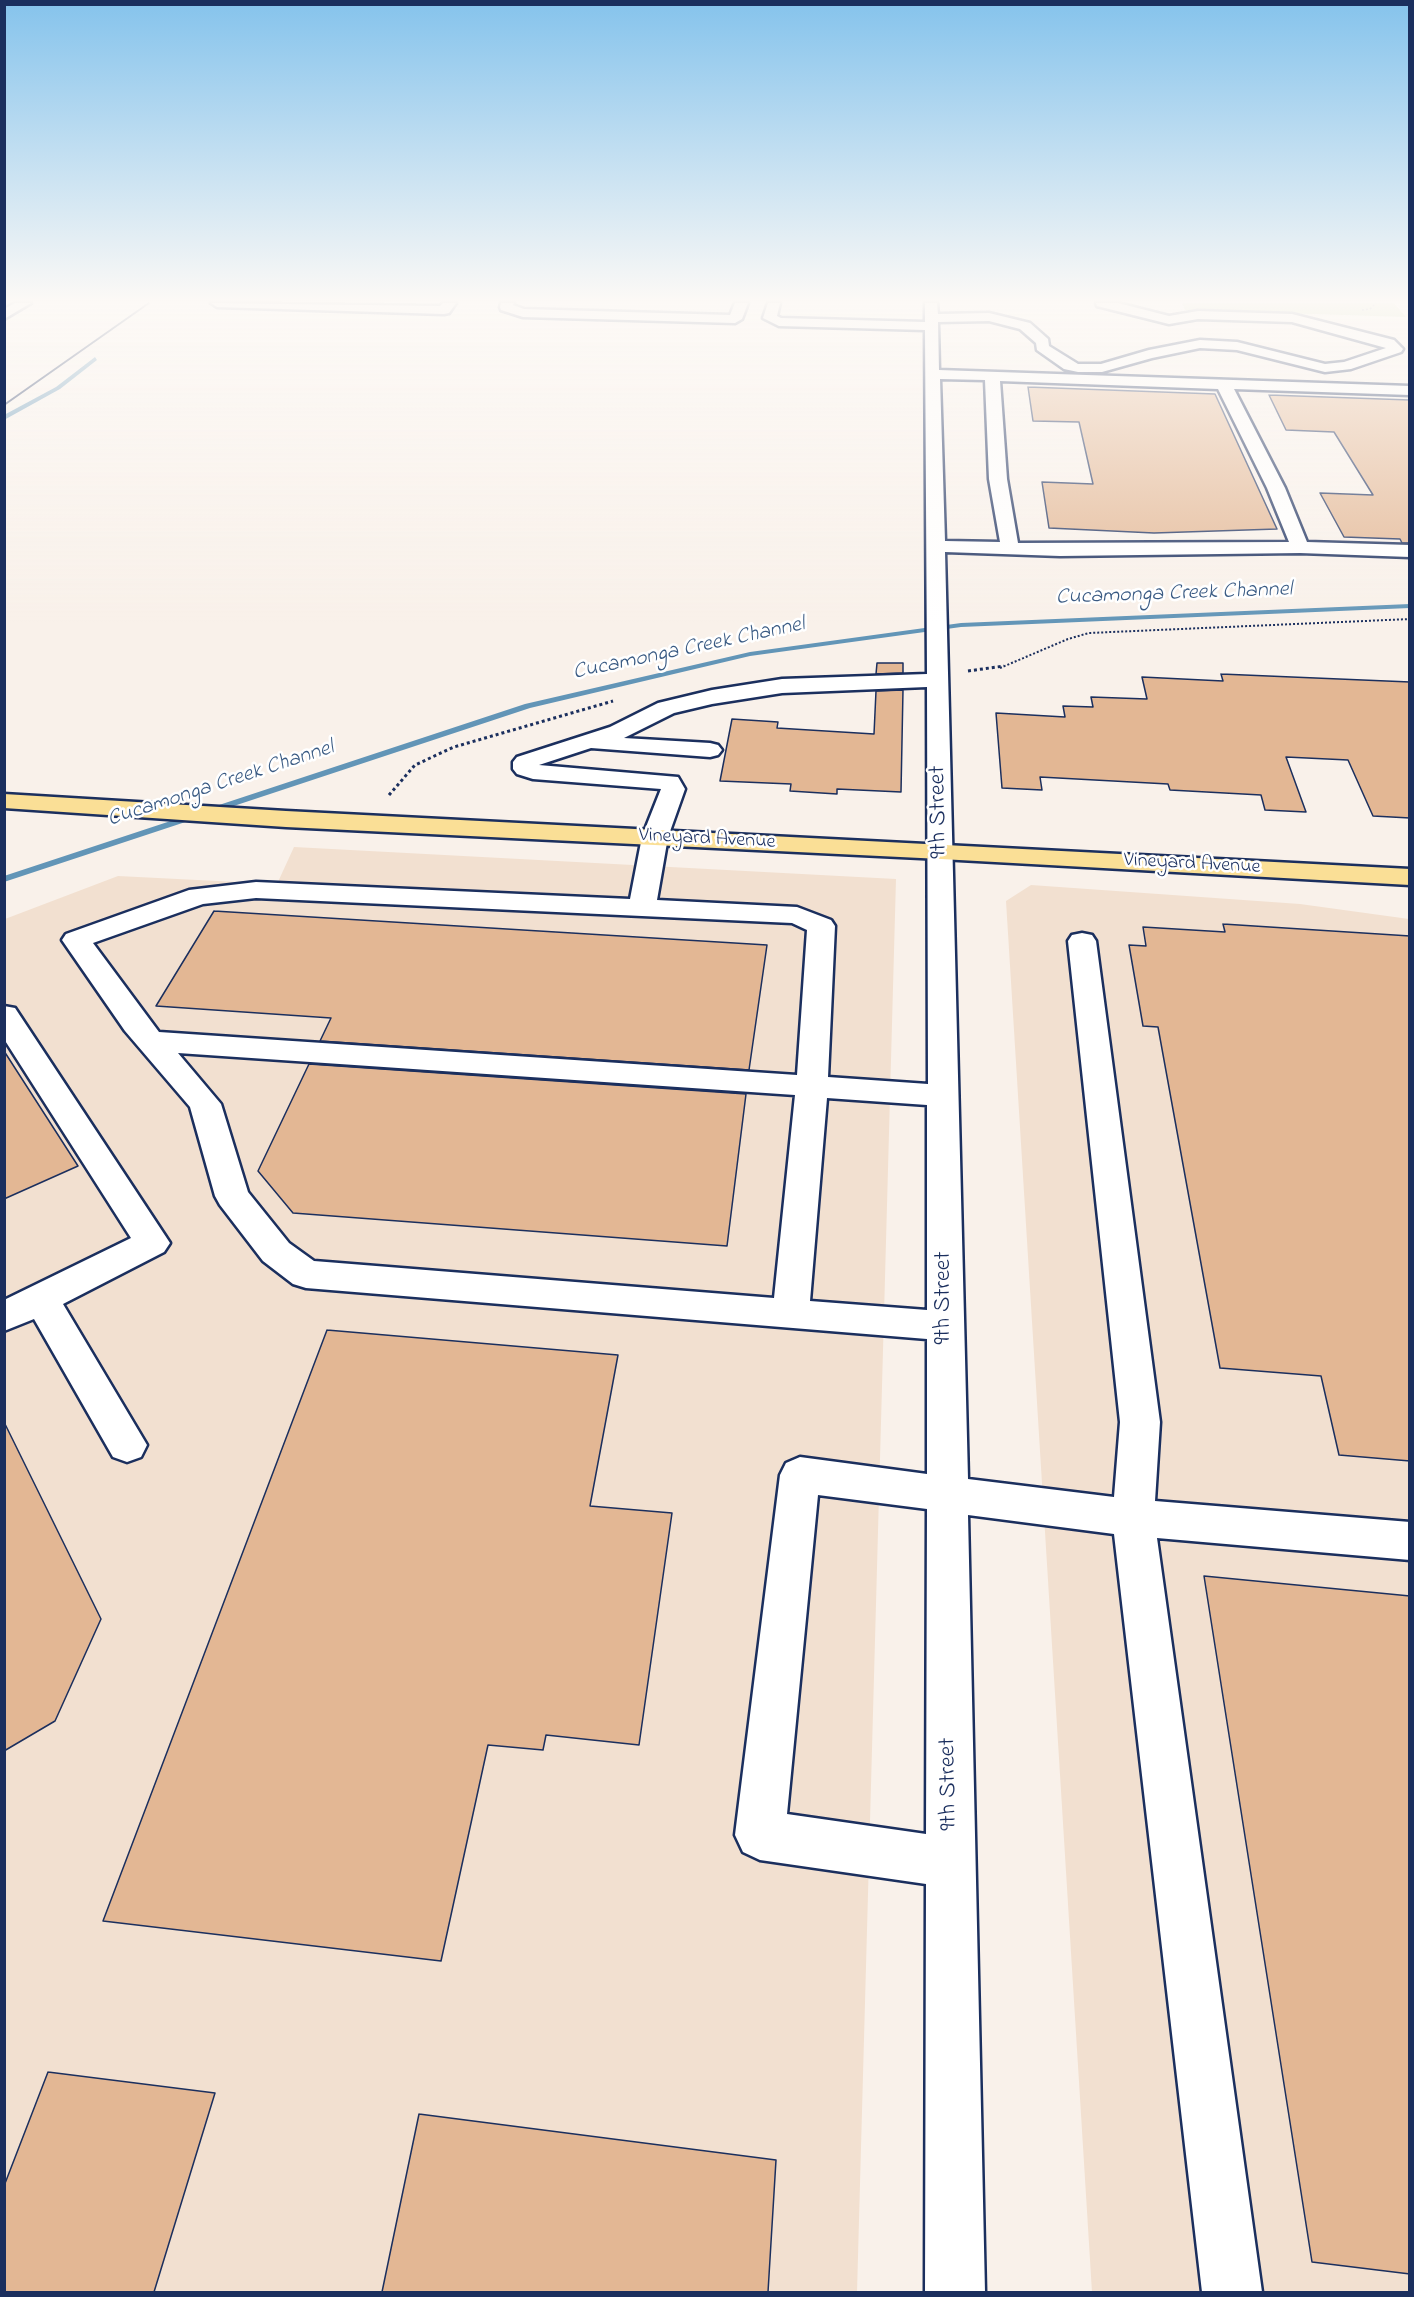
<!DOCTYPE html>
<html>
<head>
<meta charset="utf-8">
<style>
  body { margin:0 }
  #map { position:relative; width:1414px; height:2297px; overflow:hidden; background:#f9f1ea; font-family:"Indie Flower",sans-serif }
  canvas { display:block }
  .frame { position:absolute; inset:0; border:6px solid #1b2f5e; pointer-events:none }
</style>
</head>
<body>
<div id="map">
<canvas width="1414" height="2297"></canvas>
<div class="frame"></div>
</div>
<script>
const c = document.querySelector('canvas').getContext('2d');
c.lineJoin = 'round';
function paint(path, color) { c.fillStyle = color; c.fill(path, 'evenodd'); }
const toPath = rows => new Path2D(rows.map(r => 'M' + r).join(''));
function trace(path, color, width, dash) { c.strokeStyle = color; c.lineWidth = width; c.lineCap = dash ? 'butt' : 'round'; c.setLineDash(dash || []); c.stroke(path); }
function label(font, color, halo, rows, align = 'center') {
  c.font = font + ' "Indie Flower",sans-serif'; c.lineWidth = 5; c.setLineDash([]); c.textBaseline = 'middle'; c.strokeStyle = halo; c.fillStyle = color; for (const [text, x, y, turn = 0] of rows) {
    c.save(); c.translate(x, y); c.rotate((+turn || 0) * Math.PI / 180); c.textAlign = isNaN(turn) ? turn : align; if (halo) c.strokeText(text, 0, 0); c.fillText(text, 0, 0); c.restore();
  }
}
paint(toPath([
  [294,847,896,879,857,2292,5,2292,5,919,118,876,277,884],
  [1031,885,1300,904,1409,919,1409,2292,1092,2292,1006,901]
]), '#f2e0d0');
paint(toPath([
  [1182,303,1394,303,1406,317,1185,310]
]), '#b4d58e');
paint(toPath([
  [95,357,97,360,60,389,4,420,4,415,56,387,95,357],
  [1410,604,1410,608,961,627,750,656,530,708,4,882,4,876,525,704,750,652,961,623,1410,604]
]), '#6295b7');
const building = toPath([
  [1028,387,1215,394,1277,529,1154,533,1049,528,1042,482,1093,484,1079,422,1033,421,1028,387],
  [1269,395,1410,400,1410,543,1402,543,1400,539,1344,537,1320,493,1373,495,1334,432,1286,430,1269,395],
  [877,663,903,663,903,673,876,674,877,663],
  [1221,674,1410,682,1410,818,1373,816,1348,760,1286,757,1306,812,1265,810,1261,795,1170,790,1168,784,1040,777,1042,790,1002,788,996,713,1065,717,1063,706,1093,707,1091,697,1147,699,1142,677,1223,681,1221,674],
  [903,690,901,792,837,789,837,794,790,791,791,784,720,781,732,719,778,722,777,728,874,734,876,691,903,690],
  [214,911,767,945,749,1070,320,1041,331,1018,156,1006,214,911],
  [1223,924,1410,936,1410,1461,1339,1455,1321,1376,1220,1368,1158,1027,1143,1026,1129,945,1146,946,1143,927,1225,932,1223,924],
  [4,1051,78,1166,4,1199,4,1051],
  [309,1064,746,1094,727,1246,293,1213,258,1171,309,1064],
  [327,1330,618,1355,590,1506,672,1513,639,1745,546,1735,543,1750,488,1745,441,1961,103,1921,327,1330],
  [4,1422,101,1619,55,1721,4,1751,4,1422],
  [1204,1576,1410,1596,1410,2274,1312,2262,1204,1576],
  [48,2072,215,2093,154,2292,4,2292,4,2186,48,2072],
  [419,2114,776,2160,768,2292,382,2292,419,2114]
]);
paint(building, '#e3b794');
trace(building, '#1b2f5e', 1.5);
const minor = toPath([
  [15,303,31,303,4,319,4,309,15,303],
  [211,303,440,306,443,303,456,303,449,313,444,314,217,307,211,303],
  [501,303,514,303,513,305,524,309,730,315,735,303,748,303,742,319,735,323,523,317,501,310,500,307,501,303],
  [768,303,780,303,777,316,781,318,925,322,925,303,937,303,938,314,989,313,1030,323,1048,339,1049,346,1078,364,1101,364,1149,350,1200,340,1237,342,1325,364,1344,362,1386,348,1292,322,1198,319,1169,324,1097,306,1096,303,1118,303,1169,316,1198,311,1292,314,1394,340,1403,349,1401,352,1351,369,1325,372,1237,350,1200,348,1152,358,1102,372,1078,372,1064,369,1037,350,1036,343,1020,329,989,321,938,322,939,370,1410,386,1410,395,1234,389,1285,488,1307,542,1410,545,1410,557,1300,553,1060,556,945,552,968,1479,1114,1497,1120,1422,1068,941,1072,935,1082,933,1092,935,1096,941,1160,1422,1155,1501,1410,1522,1410,1560,1157,1538,1262,2292,1202,2292,1114,1534,968,1515,985,2292,925,2292,926,1884,760,1860,743,1852,735,1835,780,1475,786,1463,800,1457,927,1474,927,1339,306,1288,293,1284,263,1261,220,1205,215,1196,190,1107,125,1031,62,940,66,934,189,890,256,882,630,899,642,837,661,789,533,779,517,774,513,769,513,762,517,757,610,727,658,703,712,690,782,679,927,674,925,330,779,326,763,318,768,303],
  [940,379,985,380,989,479,1000,542,945,541,940,379],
  [1000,381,1218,389,1267,488,1289,542,1018,543,1007,479,1000,381],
  [927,687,928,1084,828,1077,835,926,831,920,797,907,657,900,668,837,685,789,678,777,539,765,591,748,710,757,718,755,722,750,718,745,710,743,624,738,674,713,712,704,782,693,927,687],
  [256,898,792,923,807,930,797,1075,159,1032,93,943,203,904,256,898],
  [178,1053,795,1095,774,1298,314,1261,289,1243,248,1192,221,1104,178,1053],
  [827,1098,927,1105,927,1310,810,1301,827,1098],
  [818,1495,927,1509,926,1834,787,1814,818,1495],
  [4,1006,15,1008,170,1243,164,1252,63,1304,147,1445,141,1457,127,1462,113,1457,34,1319,4,1331,4,1300,131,1238,4,1039,4,1006]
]);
const major = toPath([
  [4,794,286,811,1410,869,1410,885,941,859,286,827,4,808,4,794]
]);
trace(minor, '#1b2f5e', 5);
trace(major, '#1b2f5e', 5);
trace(toPath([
  [1362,310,1370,309,1376,303]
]), '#1b2f5e', 1.5, [2, 2]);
trace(toPath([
  [1000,668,1068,639,1089,633,1410,619]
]), '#1b2f5e', 2, [2, 2]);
trace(toPath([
  [968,671,1004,666],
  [389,795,415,765,454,747,613,701]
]), '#1b2f5e', 3, [3, 3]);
paint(minor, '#fff');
paint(major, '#fadf96');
trace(toPath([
  [4,405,149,303]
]), '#1b2f5e', 2);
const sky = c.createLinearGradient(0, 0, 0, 625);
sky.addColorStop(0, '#85c3ec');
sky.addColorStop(0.48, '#fcf9f6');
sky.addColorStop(1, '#fcf9f600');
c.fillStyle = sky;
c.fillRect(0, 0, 1414, 625);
label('20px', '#1b2f5e', '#fff', [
  ["Vineyard Avenue",707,840,3],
  ["Vineyard Avenue",1192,865,3]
]);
label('italic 22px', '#395a83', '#fff', [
  ["Cucamonga Creek Channel",1174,595,-2],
  ["Cucamonga Creek Channel",689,650,-12],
  ["Cucamonga Creek Channel",221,785,-18]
]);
label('24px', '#1b2f5e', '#fff', [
  ["9th Street",940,812,-91],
  ["9th Street",945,1298,-90],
  ["9th Street",950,1784,-91]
]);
</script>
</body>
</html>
